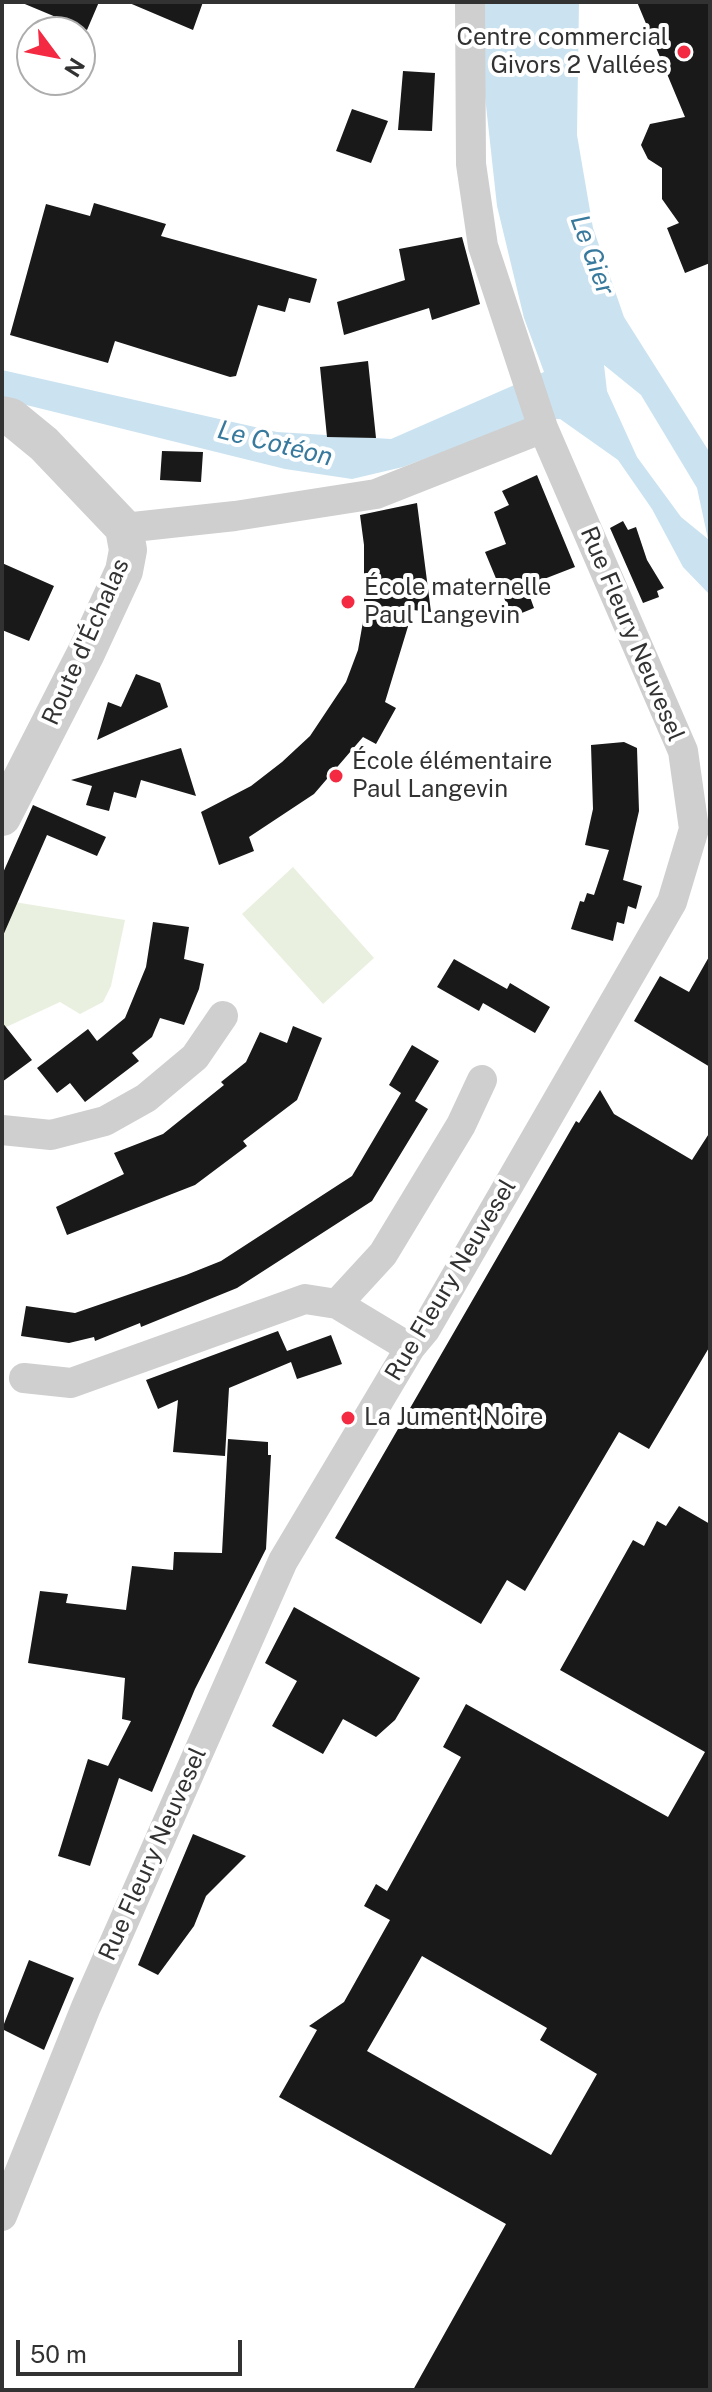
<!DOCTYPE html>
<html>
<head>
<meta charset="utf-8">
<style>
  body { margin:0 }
  #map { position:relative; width:712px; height:2392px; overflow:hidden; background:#fff; font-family:"Public Sans",sans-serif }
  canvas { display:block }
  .frame { position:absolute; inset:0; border:4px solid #323232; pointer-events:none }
  .north { position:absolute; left:16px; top:16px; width:80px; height:80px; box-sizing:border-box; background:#fff; border:2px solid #adadad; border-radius:50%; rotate:122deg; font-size:22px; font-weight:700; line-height:32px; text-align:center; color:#323232 }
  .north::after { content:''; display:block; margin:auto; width:28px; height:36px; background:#f32a41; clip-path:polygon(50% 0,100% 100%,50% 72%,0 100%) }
  .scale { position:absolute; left:16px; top:2340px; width:226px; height:36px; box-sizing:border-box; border:4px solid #323232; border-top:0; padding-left:10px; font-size:24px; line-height:28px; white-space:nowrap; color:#323232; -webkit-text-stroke:6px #fff; paint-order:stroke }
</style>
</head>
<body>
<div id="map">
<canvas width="712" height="2392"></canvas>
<div class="frame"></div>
<div class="north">N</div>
<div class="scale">50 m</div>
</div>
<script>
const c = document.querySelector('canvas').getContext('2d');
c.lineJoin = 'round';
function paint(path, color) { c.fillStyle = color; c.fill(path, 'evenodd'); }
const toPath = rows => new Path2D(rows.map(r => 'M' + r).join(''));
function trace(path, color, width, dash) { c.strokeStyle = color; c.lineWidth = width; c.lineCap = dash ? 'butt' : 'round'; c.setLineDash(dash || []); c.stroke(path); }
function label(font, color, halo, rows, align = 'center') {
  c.font = font + ' "Public Sans",sans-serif'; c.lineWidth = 8; c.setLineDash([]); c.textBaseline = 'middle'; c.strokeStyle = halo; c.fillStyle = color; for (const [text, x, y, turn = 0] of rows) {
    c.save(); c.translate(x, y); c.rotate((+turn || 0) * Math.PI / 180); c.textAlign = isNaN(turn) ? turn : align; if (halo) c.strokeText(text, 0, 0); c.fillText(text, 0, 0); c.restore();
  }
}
paint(toPath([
  [293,867,374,958,323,1004,242,914],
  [2,900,125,920,111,986,103,1002,80,1014,60,1002,2,1029]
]), '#e9f0e0');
paint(toPath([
  [485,2,579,2,577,135,593,228,624,317,710,453,710,595,683,567,652,509,618,460,560,419,528,420,403,467,352,479,285,469,2,399,2,370,277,432,391,439,544,372,524,318,497,206,480,51],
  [604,365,641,395,697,488,708,539,681,517,637,457,607,391]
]), '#cbe3f0');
paint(toPath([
  [20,2,99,2,87,30],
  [127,2,203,2,193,30],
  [637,2,710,2,710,263,685,273,667,228,679,223,662,199,662,168,648,159,641,145,650,124,685,117],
  [403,71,435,73,432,131,398,130],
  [352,109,388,121,371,163,336,151],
  [94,203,166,224,161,236,317,279,310,303,289,298,285,312,258,305,236,376,230,377,115,341,108,363,10,335,46,204,90,216],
  [462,237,480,304,432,320,429,308,344,335,337,302,405,280,399,249],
  [368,361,376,438,327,437,320,367],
  [162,451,203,452,201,482,160,480],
  [537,475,575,567,526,586,534,608,512,617,485,552,506,544,494,512,509,505,502,491],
  [417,503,431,612,413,610,385,702,396,708,376,744,363,737,314,794,249,837,254,851,219,865,201,812,251,786,282,762,310,736,346,682,358,650,364,616,364,545,360,515],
  [623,521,628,530,636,527,647,560,664,588,657,591,659,597,643,603,610,528],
  [2,563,54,586,29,641,2,630],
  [136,674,160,683,168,707,97,740,108,702,121,707],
  [624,742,637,748,639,811,623,880,642,886,636,909,628,906,624,924,617,922,613,941,571,929,580,901,584,902,587,893,594,895,609,850,585,845,593,809,591,745],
  [181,748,196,796,141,780,136,798,114,792,109,811,86,805,92,786,71,780],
  [33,805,106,837,97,856,47,835,2,938,2,875],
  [153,922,189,927,184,959,204,964,199,989,184,1025,160,1018,152,1037,132,1053,139,1061,85,1102,70,1083,57,1093,37,1068,88,1029,97,1041,125,1018,146,967],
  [710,955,710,1067,634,1021,660,976,689,992],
  [454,959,507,989,510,983,550,1007,535,1033,483,1003,479,1011,437,987],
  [2,1022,32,1060,2,1082],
  [293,1026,322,1038,297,1100,243,1141,247,1146,195,1185,67,1235,56,1207,124,1174,114,1153,163,1134,224,1085,221,1082,246,1062,260,1032,287,1043],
  [412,1045,439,1061,415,1101,428,1109,372,1201,237,1288,141,1327,140,1323,95,1341,94,1337,69,1343,21,1336,26,1306,75,1313,186,1275,221,1261,352,1176,401,1093,389,1085],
  [600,1090,614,1114,692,1160,710,1132,710,1346,649,1449,619,1432,525,1591,507,1580,481,1624,335,1538,576,1121,579,1123],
  [278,1331,287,1351,331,1335,342,1364,297,1379,291,1362,229,1388,225,1456,173,1452,178,1400,158,1409,146,1380],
  [228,1439,268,1442,268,1455,271,1455,266,1549,195,1689,152,1792,119,1778,90,1866,58,1856,88,1759,108,1766,131,1721,122,1719,125,1678,28,1663,40,1591,68,1594,66,1603,126,1610,132,1566,173,1570,174,1552,222,1553],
  [679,1506,710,1524,710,2390,413,2390,506,2224,279,2097,317,2030,309,2026,344,2002,390,1920,364,1906,376,1884,387,1891,461,1757,443,1747,466,1704,668,1817,705,1752,560,1670,633,1540,644,1546,657,1521,666,1526],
  [422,1956,547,2028,540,2040,597,2074,551,2155,367,2051],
  [294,1607,420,1678,395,1720,376,1737,343,1719,323,1754,272,1726,297,1681,265,1663],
  [193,1834,246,1856,206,1896,194,1926,158,1975,138,1965],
  [29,1960,74,1978,44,2050,2,2029]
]), '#191919');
trace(toPath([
  [124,528,235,516,376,494,543,428],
  [2,1130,51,1135,105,1121,146,1098,195,1057,223,1016],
  [337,1304,383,1254,461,1125,482,1080],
  [24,1378,71,1383,305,1299,337,1304,410,1348],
  [2,2216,86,2007,283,1561,410,1348,425,1330,672,902,694,829,683,751,543,428,483,246,471,164,470,2]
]), '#cfcfcf', 30);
trace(toPath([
  [2,415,11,417,44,444,124,528,128,550,124,571,86,653,2,817]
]), '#cfcfcf', 38);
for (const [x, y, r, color] of [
  [684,52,8,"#f32a41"],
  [348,602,8,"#f32a41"],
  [336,776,8,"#f32a41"],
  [348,1418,8,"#f32a41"]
]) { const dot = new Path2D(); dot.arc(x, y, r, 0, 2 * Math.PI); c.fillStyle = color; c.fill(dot); trace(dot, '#fff', 3); }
label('24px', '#323232', '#fff', [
  ["Centre commercial",668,38,"right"],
  ["Givors 2 Vallées",668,66,"right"],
  ["École maternelle",364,588],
  ["Paul Langevin",364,616],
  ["École élémentaire",352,762],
  ["Paul Langevin",352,790],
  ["La Jument Noire",364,1418]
], 'left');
label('24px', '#323232', '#fff', [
  ["Rue Fleury Neuvesel",632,634,67],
  ["Route d'Échalas",86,642,-66],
  ["Rue Fleury Neuvesel",451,1280,-59],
  ["Rue Fleury Neuvesel",153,1854,-66]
]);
label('italic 26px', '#387a9d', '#fff', [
  ["Le Gier",592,255,70],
  ["Le Cotéon",275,444,14]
]);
</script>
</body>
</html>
